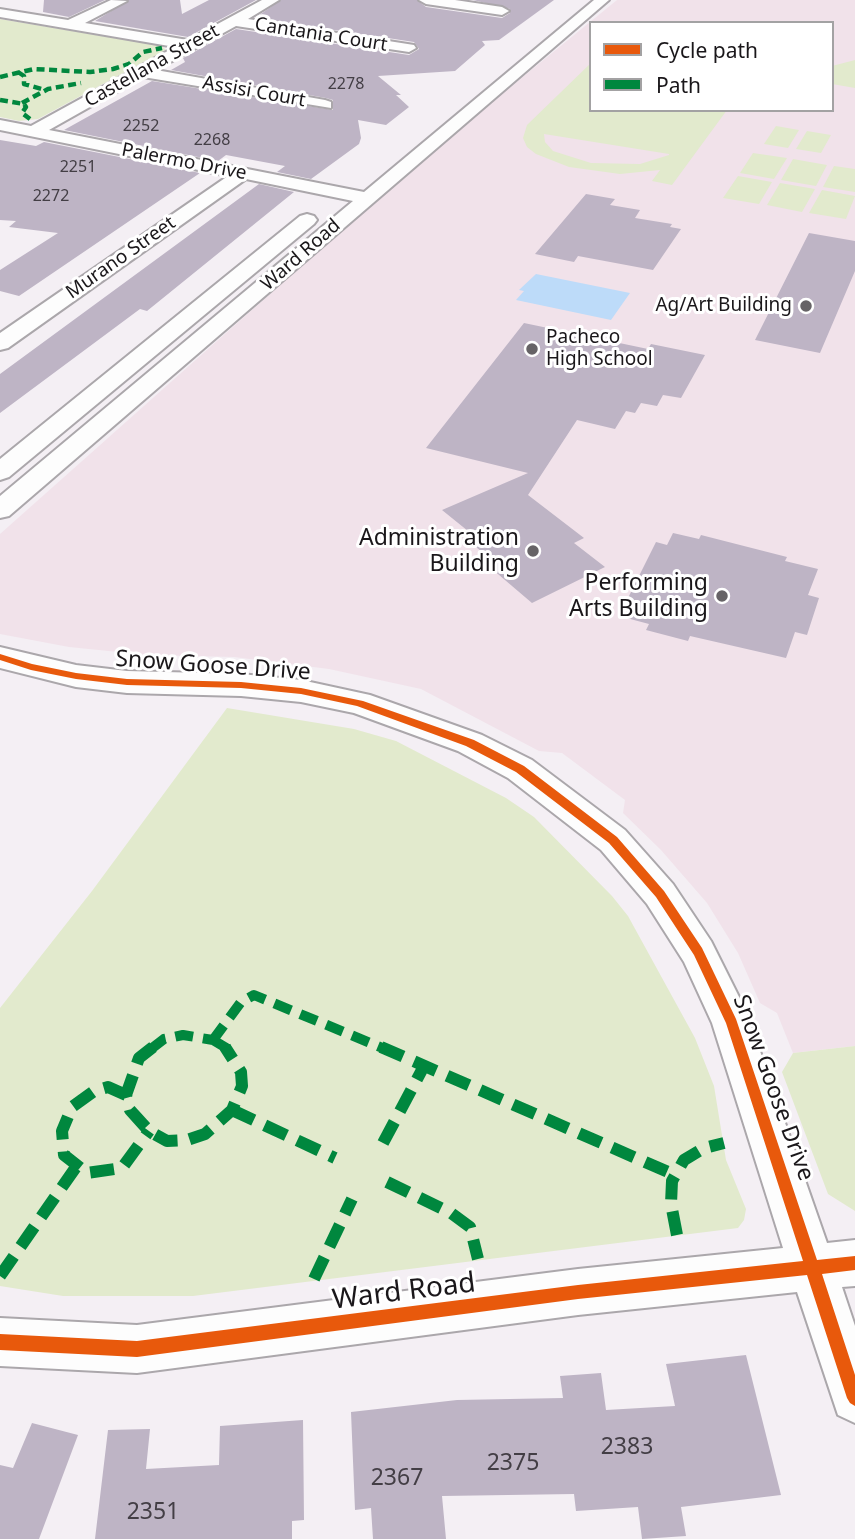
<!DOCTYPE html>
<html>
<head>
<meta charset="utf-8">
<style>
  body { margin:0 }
  #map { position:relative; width:855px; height:1539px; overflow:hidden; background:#f4eff4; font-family:"Noto Sans",sans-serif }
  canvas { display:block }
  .legend { position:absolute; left:589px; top:21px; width:245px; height:91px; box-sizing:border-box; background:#fff; border:2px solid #a3a2a3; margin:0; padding:9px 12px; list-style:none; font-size:21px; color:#1a171a }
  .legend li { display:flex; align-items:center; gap:14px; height:35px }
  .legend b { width:35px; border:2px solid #a3a2a3 }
</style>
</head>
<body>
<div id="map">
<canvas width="855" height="1539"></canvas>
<ul class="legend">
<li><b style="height:9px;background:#e8590c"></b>Cycle path</li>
<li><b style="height:9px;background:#00873e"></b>Path</li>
</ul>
</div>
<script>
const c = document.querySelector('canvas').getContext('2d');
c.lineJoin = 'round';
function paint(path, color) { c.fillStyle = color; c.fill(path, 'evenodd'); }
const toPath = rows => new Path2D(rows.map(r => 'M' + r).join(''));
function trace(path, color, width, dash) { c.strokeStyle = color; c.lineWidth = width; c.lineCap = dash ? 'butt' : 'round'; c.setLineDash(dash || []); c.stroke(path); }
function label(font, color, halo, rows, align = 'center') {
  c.font = font + ' "Noto Sans",sans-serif'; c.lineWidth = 6; c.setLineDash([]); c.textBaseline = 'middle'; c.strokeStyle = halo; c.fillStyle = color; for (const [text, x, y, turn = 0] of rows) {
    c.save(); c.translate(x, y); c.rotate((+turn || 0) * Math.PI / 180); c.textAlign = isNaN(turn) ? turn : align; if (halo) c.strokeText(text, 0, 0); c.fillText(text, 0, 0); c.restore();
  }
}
paint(toPath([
  [617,0,855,0,855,1046,793,1053,777,1013,760,1003,738,953,707,903,661,850,623,813,625,800,562,753,539,751,421,689,329,669,234,657,148,655,69,647,0,634,0,534,416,164],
  [591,23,832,23,832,110,591,110]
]), '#f1e2ea');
paint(toPath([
  [0,19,162,46,166,50,38,119,19,121,0,117],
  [855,60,855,88,832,84,832,66],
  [591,63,591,110,727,110,672,185,652,181,660,170,620,174,569,167,536,154,527,147,523,138,527,125],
  [544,134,669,154,669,155,640,164,591,163,553,151,545,142],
  [776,126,799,130,788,148,764,144],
  [807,131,831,135,821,153,796,149],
  [753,153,787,158,774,179,740,173],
  [793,159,827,165,816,186,781,180],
  [834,166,855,169,855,192,823,187],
  [738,176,772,182,759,204,723,198],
  [780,183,815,189,802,212,767,205],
  [822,190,855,196,846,219,809,213],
  [227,708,354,729,396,741,506,798,534,817,612,896,628,916,695,1038,714,1086,726,1160,746,1209,744,1220,738,1228,193,1296,63,1296,0,1286,0,1008,92,891],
  [855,1046,855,1211,828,1194,782,1072,793,1053]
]), '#e2eacd');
paint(toPath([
  [536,274,630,293,611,320,516,300,524,291,519,290]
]), '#bddbf9');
paint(toPath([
  [44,0,105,0,69,17,43,12],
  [129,0,180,0,182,14,209,0,256,0,188,37,95,21],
  [281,0,417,0,426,7,502,18,510,13,510,9,473,0,554,0,499,40,482,41,485,45,455,71,378,76,401,95,396,95,409,107,386,125,358,120,361,138,359,144,311,179,277,172,285,166,226,155,218,161,64,130,152,81,333,110,333,100,326,98,171,70,185,62,183,58,236,29,409,55,419,49,414,42,255,18],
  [0,140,36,146,44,142,200,173,19,296,0,291,0,270,58,233,9,227,16,221,0,220],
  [259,184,294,192,147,311,140,309,0,413,0,374],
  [586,194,615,199,610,205,640,210,635,218,672,224,670,227,681,229,653,270,578,256,574,262,535,254],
  [809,233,855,241,855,271,820,353,755,340],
  [524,323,648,349,651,344,705,355,681,398,663,395,657,406,641,403,635,413,626,411,615,429,577,420,528,495,584,538,574,543,605,567,532,603,485,563,492,560,461,535,468,531,442,510,528,473,426,448],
  [673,533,699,539,701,535,787,557,785,561,818,569,808,595,819,598,807,635,795,632,786,658,690,636,688,641,646,630,649,624,619,616,656,542,667,545],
  [746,1355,781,1495,681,1507,686,1536,642,1539,638,1507,576,1511,574,1494,442,1496,446,1539,373,1539,371,1508,355,1510,351,1412,457,1400,563,1398,560,1376,601,1373,606,1410,675,1406,666,1364],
  [303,1420,304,1520,292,1521,292,1539,95,1539,108,1430,150,1429,146,1469,219,1465,220,1426],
  [32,1423,78,1435,39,1539,0,1539,0,1465,13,1468]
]), '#beb4c5');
const minor = toPath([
  [111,0,127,1,85,23,188,40,262,0,279,0,248,19,414,45,416,48,409,52,236,26,156,70,325,100,331,102,331,108,143,77,49,130,364,192,594,0,609,0,9,516,0,518,0,496,353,201,246,179,8,348,0,350,0,333,228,176,0,130,0,120,31,126,175,47,0,17,0,9,68,20,111,0],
  [419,0,455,0,502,7,509,11,502,15,426,4,419,0],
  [307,214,314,216,317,220,314,224,9,477,0,480,0,459,300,216,307,214],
  [0,647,76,665,127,671,241,674,301,680,370,695,482,735,532,760,625,830,673,884,711,941,746,1011,827,1243,855,1240,855,1286,842,1287,855,1326,855,1423,838,1415,797,1292,578,1315,137,1373,0,1366,0,1318,137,1325,578,1269,783,1248,712,1023,684,962,647,904,601,850,508,778,458,751,354,713,301,702,241,696,127,693,76,687,0,668,0,647]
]);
trace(minor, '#aba7ab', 4);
paint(minor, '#fdfdfd');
trace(toPath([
  [18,72,24,76,24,84,45,90],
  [0,77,34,69,90,72,113,69,129,64,143,52,162,48],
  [0,100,24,104,26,107,22,113,30,119],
  [22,103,48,89,81,83]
]), '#00873e', 4.5, [8, 4.5]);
trace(toPath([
  [213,1040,228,1049],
  [213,1040,241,1002,254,995,385,1049],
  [151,1049,164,1039,183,1035,213,1040]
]), '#00873e', 10, [18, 10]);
trace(toPath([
  [153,1047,139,1058,126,1095,130,1110,149,1131,167,1141,187,1140,205,1134,232,1110,242,1086,241,1072,225,1047],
  [381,1047,675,1175],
  [126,1095,108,1087,94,1091,72,1107,62,1131,64,1155,87,1173,122,1168,149,1131],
  [232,1110,335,1158],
  [383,1143,424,1066],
  [387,1182,451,1213,470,1227,478,1259],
  [677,1235,671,1204,672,1181,684,1160,704,1148,724,1143],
  [0,1276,76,1167],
  [314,1279,352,1199]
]), '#00873e', 12, [24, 12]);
paint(toPath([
  [0,654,32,664,76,673,127,679,241,682,301,688,363,701,474,740,524,766,617,837,664,891,702,948,736,1019,817,1260,855,1256,855,1270,822,1274,855,1375,855,1406,850,1403,847,1398,807,1275,578,1299,137,1357,0,1350,0,1334,137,1341,578,1285,803,1261,726,1023,694,955,656,897,609,843,516,772,466,746,357,706,301,694,241,688,127,685,76,679,31,670,0,660,0,654]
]), '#e8590c');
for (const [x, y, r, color] of [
  [806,306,7,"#666366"],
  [532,349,7,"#666366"],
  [533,551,7,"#666366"],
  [722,596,7,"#666366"]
]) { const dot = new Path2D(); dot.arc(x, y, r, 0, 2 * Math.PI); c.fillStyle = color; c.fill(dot); trace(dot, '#fff', 2.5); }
label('16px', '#433e45', null, [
  ["2278",346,84],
  ["2252",141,126],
  ["2268",212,140],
  ["2251",78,167],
  ["2272",51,196]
]);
label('19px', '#1a171a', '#fff', [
  ["Cantania Court",321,35,9],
  ["Castellana Street",152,66,-29],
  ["Assisi Court",254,92,10],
  ["Palermo Drive",184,162,11],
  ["Ward Road",301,255,-41],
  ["Murano Street",121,258,-35]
]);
label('19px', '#1a171a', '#fff', [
  ["Ag/Art Building",792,306],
  ["Pacheco",546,338,"left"],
  ["High School",546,360,"left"]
], 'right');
label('23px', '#1a171a', '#fff', [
  ["Administration",519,538],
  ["Building",519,564],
  ["Performing",708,583],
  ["Arts Building",708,609]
], 'right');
label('23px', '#1a171a', '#fff', [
  ["Snow Goose Drive",213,666,4],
  ["Snow Goose Drive",773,1088,70]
]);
label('23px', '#433e45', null, [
  ["2383",627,1447],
  ["2375",513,1463],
  ["2367",397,1478],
  ["2351",153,1512]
]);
label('28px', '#1a171a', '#fff', [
  ["Ward Road",404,1292,-7]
]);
</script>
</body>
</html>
